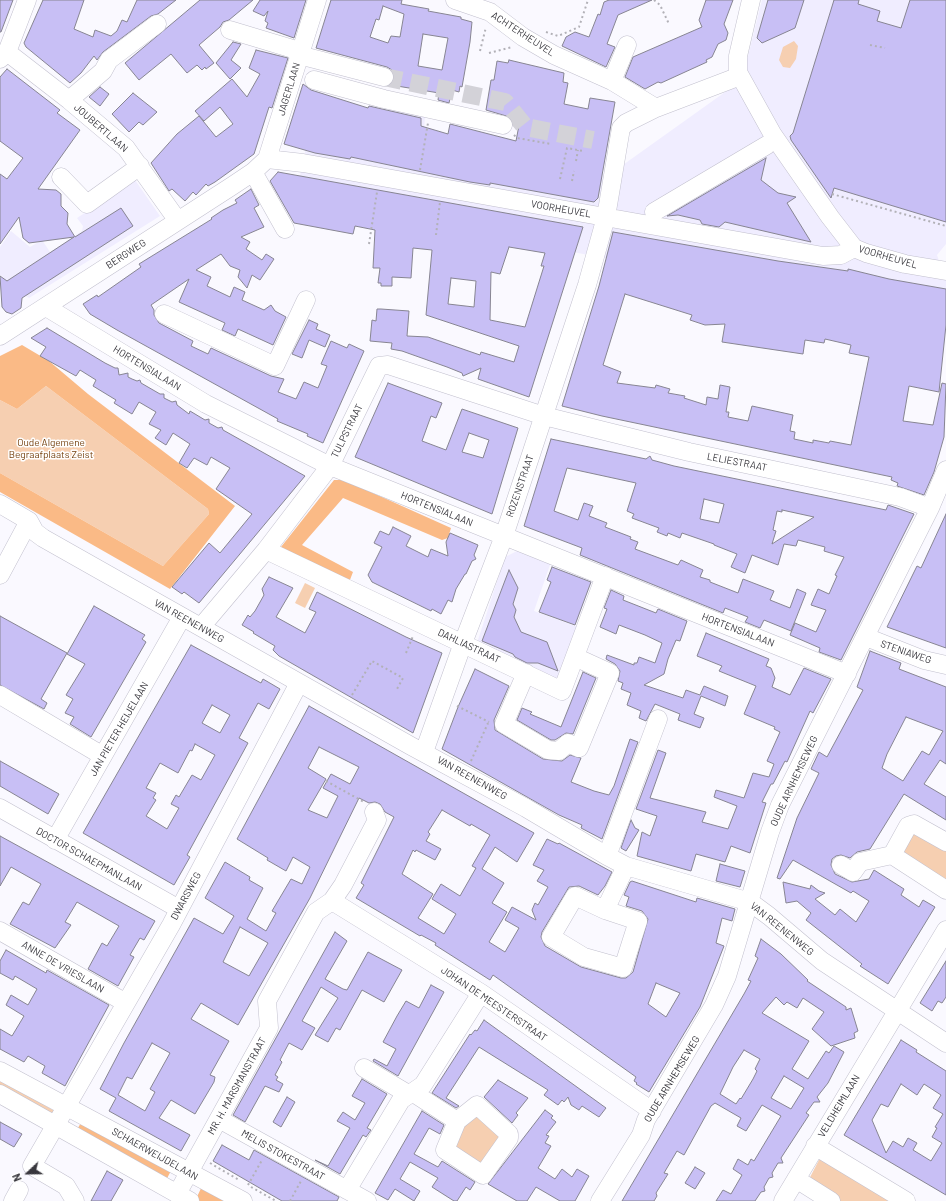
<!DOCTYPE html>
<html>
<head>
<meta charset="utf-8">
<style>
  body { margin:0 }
  #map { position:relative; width:946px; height:1201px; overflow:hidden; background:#faf9ff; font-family:Barlow,sans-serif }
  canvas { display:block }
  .north { position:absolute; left:8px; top:1153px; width:40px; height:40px; -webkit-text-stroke:3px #fff; paint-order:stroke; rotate:248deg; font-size:11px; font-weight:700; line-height:16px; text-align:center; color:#38373d }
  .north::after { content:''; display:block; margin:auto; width:14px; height:18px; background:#38373d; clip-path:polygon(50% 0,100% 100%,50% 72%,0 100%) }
</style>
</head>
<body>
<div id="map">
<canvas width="946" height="1201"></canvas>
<div class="north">N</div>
</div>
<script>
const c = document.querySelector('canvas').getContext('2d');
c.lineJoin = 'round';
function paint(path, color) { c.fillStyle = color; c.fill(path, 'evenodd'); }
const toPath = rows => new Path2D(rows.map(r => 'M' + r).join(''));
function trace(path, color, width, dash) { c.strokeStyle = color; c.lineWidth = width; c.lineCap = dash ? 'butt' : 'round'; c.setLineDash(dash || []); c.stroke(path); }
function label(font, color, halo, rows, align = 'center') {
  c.font = font + ' Barlow,sans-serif'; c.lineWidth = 3; c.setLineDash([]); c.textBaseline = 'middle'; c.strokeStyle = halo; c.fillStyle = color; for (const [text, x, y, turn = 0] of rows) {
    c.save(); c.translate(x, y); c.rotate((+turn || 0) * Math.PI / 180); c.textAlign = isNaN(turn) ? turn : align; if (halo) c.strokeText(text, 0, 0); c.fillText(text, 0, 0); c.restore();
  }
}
paint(toPath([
  [762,0,946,0,946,244,937,255,946,281,946,306,620,261,295,199,311,124,384,138,391,105,425,112,424,135,606,177,742,80],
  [135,180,160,216,29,298,2,280,3,277,0,275,0,247,11,231,30,247,42,240,50,252,82,231,83,226,77,218],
  [519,550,551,562,534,611,581,628,560,683,477,643,505,557]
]), '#f0edff');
paint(toPath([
  [794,41,798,46,796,59,790,68,783,67,779,60,783,47],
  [46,386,208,509,209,514,163,566,0,473,0,400,17,409],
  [305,583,315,588,305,608,295,603],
  [912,831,946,847,946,883,902,856],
  [0,1079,53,1110,55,1113,53,1117,0,1091],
  [474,1115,502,1137,481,1170,455,1152,456,1137,466,1122],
  [823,1158,894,1201,838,1201,807,1183,819,1160]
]), '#f6cfb1');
paint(toPath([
  [22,345,49,361,88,394,235,506,170,589,0,492,0,473,163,566,209,514,208,509,46,386,17,409,0,400,0,356],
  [334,480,344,480,451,528,448,538,442,540,343,498,302,545,353,572,348,585,285,551,281,547],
  [82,1121,172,1169,165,1182,75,1133],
  [203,1184,233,1201,200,1201,196,1199]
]), '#faba86');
const building = toPath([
  [0,0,13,0,1,32,0,32,0,0],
  [43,0,84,0,74,29,93,37,95,30,111,36,117,31,122,20,127,22,137,0,176,0,158,14,151,16,103,52,97,60,94,56,81,73,70,83,26,47,24,43,43,0],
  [200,0,253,0,229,20,223,22,220,27,199,45,214,63,206,69,205,67,202,70,197,65,187,73,171,54,139,80,125,63,200,0],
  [260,0,306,0,294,38,266,28,268,23,265,21,268,11,264,16,253,11,260,0],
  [331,0,402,0,401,4,429,9,428,11,461,17,461,19,472,22,470,42,462,87,460,86,459,92,452,90,449,103,438,100,439,93,391,85,394,75,392,70,387,67,316,48,331,0],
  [383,6,404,14,400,37,391,36,388,43,370,37,376,19,379,20,383,6],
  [423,34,448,38,442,70,418,66,423,34],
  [609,0,652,0,618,15,607,44,615,47,606,67,562,46,566,37,575,32,589,37,598,14,600,15,604,2,609,0],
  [706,0,733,0,724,24,728,33,726,40,718,44,712,57,706,60,707,62,661,83,658,82,645,89,625,77,633,57,702,27,699,20,706,0],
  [768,0,804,0,795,28,762,43,757,38,768,0],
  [834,0,859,0,858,4,880,11,877,21,901,28,910,0,946,0,946,222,834,188,831,198,791,140,790,136,793,133,834,0],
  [233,42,241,44,231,60,241,68,230,79,216,63,233,42],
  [256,50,288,58,272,108,269,107,254,154,215,182,208,186,206,184,196,195,193,192,185,201,172,189,169,191,151,163,177,134,199,116,216,137,233,124,220,107,204,121,195,111,232,79,247,97,260,74,249,68,256,50],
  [509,60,564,73,563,82,568,83,564,104,588,109,590,98,615,102,598,198,594,202,490,183,490,185,470,182,351,157,350,159,315,153,284,144,303,84,311,90,368,108,369,106,421,118,421,126,448,134,450,124,516,141,520,120,486,110,491,80,494,80,497,61,508,63,509,60],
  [7,69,60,110,57,113,80,130,38,189,56,190,61,194,61,206,68,213,67,224,75,237,121,208,133,226,22,298,21,308,12,314,6,312,2,307,0,276,7,281,74,237,29,243,23,238,19,217,0,244,0,174,7,179,23,158,0,141,0,77,7,69],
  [100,87,109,94,100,106,89,97,100,87],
  [133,93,157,112,143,125,139,122,129,132,112,114,133,93],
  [766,158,761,180,778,193,796,197,787,203,811,242,725,222,719,227,702,224,700,220,678,215,667,216,766,158],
  [278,172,583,227,529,397,478,379,481,368,463,376,462,373,447,367,402,351,391,349,392,343,370,341,372,320,376,321,377,309,381,309,409,311,407,336,428,337,480,355,481,352,514,362,519,346,426,315,432,250,413,248,411,278,392,277,392,286,381,286,381,283,378,283,380,268,373,268,375,230,355,226,353,234,294,223,270,181,278,172],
  [509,247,545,253,541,266,544,266,525,327,490,320,491,272,500,274,509,247],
  [451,278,476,281,474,307,448,304,451,278],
  [251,189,259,205,254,208,264,227,241,237,250,242,246,249,262,260,266,254,274,259,260,280,252,275,247,288,238,277,240,270,230,266,221,254,196,270,211,277,207,286,230,297,234,287,245,292,242,300,264,310,271,305,275,311,286,317,273,345,238,329,235,336,222,330,225,323,179,302,189,279,151,305,154,310,154,315,159,323,193,341,191,346,208,354,211,348,271,376,284,379,278,392,296,399,304,382,318,388,327,366,321,364,331,341,347,348,349,344,364,351,323,443,307,436,308,434,277,421,278,419,117,330,90,314,83,304,97,295,98,297,141,267,139,264,212,219,211,218,223,210,237,203,235,200,251,189],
  [613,232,778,261,848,271,848,269,889,279,946,289,946,325,939,392,909,386,903,421,933,425,942,383,946,384,944,437,934,472,924,495,897,486,898,483,891,480,892,477,602,416,562,406,599,286,613,232],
  [625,294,692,315,690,320,705,325,725,324,722,342,803,354,805,340,824,343,825,339,851,345,849,353,869,357,851,445,830,441,829,443,813,440,813,443,794,439,795,432,790,431,793,415,752,406,748,421,728,417,729,412,726,412,730,387,720,385,718,399,707,397,706,405,684,398,685,396,668,393,670,389,656,385,655,388,617,383,621,372,603,365,625,294],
  [309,320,318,324,316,329,330,335,325,347,309,340,302,358,292,354,309,320],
  [47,328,105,363,115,368,118,368,119,375,128,373,128,377,132,379,137,381,140,380,141,383,160,394,164,394,164,398,172,402,176,401,177,405,189,414,190,411,205,420,209,419,209,423,218,428,222,427,223,430,305,476,199,603,184,592,182,594,172,587,209,543,220,553,252,514,216,489,230,468,211,457,207,465,194,458,187,468,179,463,190,444,173,433,166,445,155,438,161,430,149,424,156,412,139,402,132,414,114,403,116,400,93,386,96,380,80,370,76,376,40,356,46,347,31,338,47,328],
  [388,383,442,403,436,418,431,416,422,441,446,450,462,409,518,428,492,514,355,457,388,383],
  [469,433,489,440,483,458,462,452,469,433],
  [551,439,646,459,650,456,652,460,674,466,886,510,888,505,914,514,841,660,819,652,820,648,790,635,795,623,816,632,826,610,811,605,818,589,829,594,837,576,835,575,844,557,824,551,825,547,798,540,796,546,784,544,778,565,752,555,745,573,731,567,737,554,714,545,714,544,682,533,680,538,668,533,667,536,657,532,659,528,632,518,634,514,627,511,636,483,567,468,554,511,578,520,584,503,593,506,589,516,607,523,605,527,631,537,630,539,638,542,635,549,678,565,681,560,703,570,700,577,710,580,710,582,738,593,743,579,774,591,770,600,790,608,797,589,806,593,791,631,764,620,760,628,745,622,748,617,725,608,723,613,580,555,582,548,524,526,551,439],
  [704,499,724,504,719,523,700,519,704,499],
  [782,510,814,517,772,544,776,531,773,530,777,511,782,512,782,510],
  [946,514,946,648,887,627,917,566,921,568,946,514],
  [393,527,411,536,406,546,428,557,431,549,448,556,446,542,450,533,478,545,474,555,476,559,472,561,466,574,465,574,456,589,452,602,448,600,441,614,432,609,431,611,372,582,368,575,382,547,374,543,380,531,389,535,393,527],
  [552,567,591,582,575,625,539,612,551,582,547,580,552,567],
  [509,570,518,588,513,604,516,610,514,617,521,632,547,642,558,671,538,663,527,663,515,657,513,654,482,641,509,570],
  [269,577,293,588,276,617,305,633,316,612,309,609,317,592,406,637,442,653,413,733,279,656,273,650,275,646,253,633,254,632,242,625,248,615,250,617,255,611,264,595,262,589,269,577],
  [611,590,624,596,623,600,656,613,658,609,687,621,680,641,676,640,668,659,664,674,644,685,683,698,686,690,700,695,704,686,728,696,725,706,701,696,694,714,704,718,700,728,678,720,680,714,655,704,646,721,639,718,641,711,627,705,631,693,621,689,623,683,618,681,620,671,615,664,606,659,607,655,634,665,634,663,637,663,639,657,655,663,662,643,645,635,619,625,616,634,600,627,607,609,604,608,611,590],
  [94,606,145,635,142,639,146,642,91,737,70,724,74,717,65,713,73,699,66,695,85,664,67,654,94,606],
  [0,616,67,653,41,699,47,703,44,709,0,685,0,616],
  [706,633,769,659,766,666,771,668,775,678,772,687,790,695,804,668,831,679,813,713,810,711,787,762,785,761,773,784,771,784,762,802,766,803,750,853,731,846,725,862,696,854,691,871,637,856,642,832,650,836,657,816,636,809,658,750,666,753,650,798,706,812,702,822,728,829,737,806,714,797,716,790,744,798,753,773,769,777,774,764,767,761,780,732,774,729,775,727,744,714,756,686,719,671,722,666,697,656,706,633],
  [191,645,261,683,263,679,280,689,269,709,258,703,239,738,248,743,187,855,190,857,174,885,83,833,191,645],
  [212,705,230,715,220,733,202,723,212,705],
  [195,744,215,755,201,780,192,775,179,797,176,795,171,804,179,808,167,829,146,816,156,800,153,798,156,793,146,788,160,763,178,773,190,750,192,751,195,744],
  [870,651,901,663,899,669,946,687,946,764,940,760,924,784,946,797,946,820,904,794,870,849,857,852,850,858,841,855,836,856,832,859,831,865,835,874,852,882,869,879,874,870,904,889,901,895,919,907,923,900,935,907,888,984,860,966,862,964,806,920,811,913,797,901,786,903,783,882,810,889,811,885,819,891,825,893,815,899,835,915,840,909,856,922,869,901,853,891,851,893,793,860,780,879,777,878,797,818,819,773,811,769,819,752,827,757,863,690,857,687,870,651],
  [906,717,943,731,929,755,922,751,903,781,882,768,887,754,906,717],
  [475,669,509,686,494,720,495,730,543,759,562,761,570,755,581,758,571,782,594,791,609,795,614,786,630,739,638,742,602,839,581,828,582,825,559,815,442,749,458,707,475,669],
  [583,672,596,678,573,734,566,733,555,740,551,740,517,720,522,708,532,712,530,714,561,727,583,672],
  [309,706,534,833,517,862,495,847,482,869,504,883,492,903,507,912,489,942,505,952,519,928,505,920,512,907,536,920,532,910,535,903,538,905,548,887,537,881,544,870,533,865,547,839,558,844,559,843,612,872,605,886,598,895,579,886,569,887,542,932,541,937,545,946,581,967,621,978,626,978,633,972,648,919,642,911,626,906,629,897,624,895,630,882,632,881,696,902,697,898,735,909,732,921,722,918,716,943,724,946,700,1007,649,1092,636,1084,637,1083,634,1081,636,1077,493,975,490,980,435,945,436,943,421,935,420,936,356,898,364,885,361,883,394,817,385,812,380,804,375,802,369,803,359,798,310,898,238,1025,201,1003,191,1019,229,1041,210,1075,215,1077,214,1082,195,1114,171,1100,159,1118,190,1135,181,1151,109,1111,116,1098,100,1089,124,1043,194,918,223,934,234,916,205,898,225,862,250,877,249,880,263,888,247,919,266,931,276,913,272,911,291,879,302,884,310,867,293,857,286,871,267,860,268,858,237,839,309,706],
  [319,747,359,767,350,784,331,774,323,788,338,796,327,818,308,810,326,779,308,768,319,747],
  [442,810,470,826,471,824,490,835,472,866,476,868,460,896,441,884,432,899,456,914,444,934,418,918,433,894,402,874,413,850,415,852,416,850,435,860,441,849,426,841,430,834,428,832,442,810],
  [240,927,268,943,249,976,223,962,240,927],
  [656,983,680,993,666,1017,648,1004,656,983],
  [152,1043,170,1053,150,1089,155,1092,145,1111,118,1095,127,1077,132,1079,152,1043],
  [0,761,59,794,48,814,0,786,0,761],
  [631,820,635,828,639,830,626,851,621,848,631,820],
  [0,836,155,921,144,940,140,938,130,955,134,957,118,986,88,969,102,943,107,946,119,926,77,902,65,922,71,925,55,948,10,924,23,902,29,905,41,884,11,867,0,886,0,836],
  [720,864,745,871,740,887,716,881,720,864],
  [335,932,347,941,325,979,343,989,347,990,368,952,402,970,384,1002,362,990,340,1030,336,1028,328,1042,315,1035,338,998,321,987,302,1021,315,1028,302,1050,289,1043,280,1060,282,1062,275,1075,278,1077,276,1080,283,1084,279,1092,265,1086,245,1122,233,1115,335,932],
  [761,939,781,954,808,980,807,981,846,1007,846,1010,851,1008,858,1031,854,1033,855,1038,831,1046,812,1029,824,1012,803,998,797,1008,787,1002,784,1005,776,997,762,1013,809,1041,792,1069,808,1079,826,1051,829,1053,834,1046,844,1052,828,1083,817,1097,820,1102,814,1102,806,1113,809,1115,781,1158,783,1163,778,1163,772,1173,773,1177,769,1178,764,1187,765,1191,761,1192,755,1201,716,1201,723,1190,731,1194,742,1175,733,1169,738,1159,748,1165,751,1159,754,1161,781,1116,762,1105,746,1131,737,1126,741,1118,715,1103,711,1106,684,1155,677,1151,664,1173,668,1174,656,1193,657,1196,654,1201,622,1201,744,994,751,981,748,980,758,958,755,956,761,939],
  [744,1050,760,1059,755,1069,757,1071,753,1079,741,1099,740,1098,736,1104,720,1094,733,1067,744,1050],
  [784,1076,804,1088,791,1109,771,1098,784,1076],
  [6,950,46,973,47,970,109,1005,65,1086,42,1073,45,1066,28,1056,24,1062,0,1049,0,1029,12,1036,24,1016,6,1005,11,995,28,1005,37,989,15,976,13,980,0,973,0,961,6,950],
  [946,961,946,997,942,1003,938,1001,932,1011,920,1003,946,961],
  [431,985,444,992,398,1076,373,1061,374,1059,387,1066,396,1049,383,1042,397,1016,406,1001,419,1008,431,985],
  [484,1020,606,1108,599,1117,582,1106,579,1110,571,1105,568,1097,564,1102,562,1100,558,1105,544,1095,548,1090,479,1047,446,1098,459,1106,456,1108,432,1093,470,1034,471,1035,475,1030,477,1031,484,1020],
  [901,1040,917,1050,916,1052,946,1071,946,1195,844,1135,901,1040],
  [901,1084,917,1095,924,1084,941,1095,933,1108,943,1114,935,1127,937,1128,932,1137,942,1143,931,1161,913,1150,917,1143,908,1138,903,1147,893,1141,886,1153,872,1120,881,1104,888,1107,901,1084],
  [362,1079,387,1094,367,1128,371,1130,366,1137,363,1135,340,1174,315,1160,328,1166,350,1128,337,1121,343,1112,355,1120,365,1103,352,1096,362,1079],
  [498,1080,528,1098,516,1113,518,1115,512,1123,484,1097,498,1080],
  [287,1097,295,1102,281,1127,273,1122,287,1097],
  [545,1110,553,1116,551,1118,556,1122,546,1135,549,1136,545,1143,551,1146,538,1168,555,1179,562,1169,572,1177,577,1169,589,1176,575,1201,560,1201,536,1187,527,1201,517,1201,488,1184,545,1110],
  [422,1111,444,1125,440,1134,429,1128,414,1154,438,1167,442,1161,475,1182,470,1190,466,1187,457,1201,454,1201,432,1187,438,1178,410,1162,400,1179,420,1191,414,1201,395,1189,388,1200,375,1193,422,1111],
  [0,1122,22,1134,14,1147,0,1139,0,1122],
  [222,1145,249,1160,254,1150,339,1197,337,1201,282,1201,213,1161,222,1145],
  [695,1167,705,1173,695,1189,685,1183,695,1167],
  [107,1171,123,1180,111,1201,91,1201,107,1171]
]);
paint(building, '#c8bff5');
trace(building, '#878592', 1);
trace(toPath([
  [384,77,505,102,525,127,593,140]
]), '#d3d2d8', 18, [18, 9]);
const minor = toPath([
  [455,0,490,12,523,37,554,55,612,81,656,108],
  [751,0,738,56,738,72,773,135,830,217,854,248,866,253,905,264,946,271],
  [230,30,293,49,299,55,384,77],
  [7,52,69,100,126,148,178,221],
  [0,59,7,52,27,0],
  [314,80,384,99,503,125],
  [612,81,627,45],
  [69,100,103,71,109,60,157,24],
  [267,159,303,163,823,256,841,255,854,248],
  [253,172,285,229],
  [61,177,87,204,140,166],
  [654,212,767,145],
  [46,307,206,404,330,466,847,674],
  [164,314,275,366,306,300],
  [0,336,232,186,253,172,267,159,317,0],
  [0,504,29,521,35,532,43,538,411,746,526,808,607,856,626,866,750,902,769,916,822,961,946,1043],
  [266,550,562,691,605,576],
  [0,575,29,521],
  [201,627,266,550,330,466,379,366,388,365,544,416,689,452,900,497,930,508],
  [866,637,924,660,946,665],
  [526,673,504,724,548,750,559,751,568,743,579,748,610,673,575,657],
  [0,695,103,756],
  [424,752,463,643,504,536,587,285,606,217,621,128,626,123,656,108,740,76],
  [0,808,179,909],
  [55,840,182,617],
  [946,842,914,824,908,826,892,855,946,890],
  [607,856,658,719],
  [841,865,853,872,860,862,892,855],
  [332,901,481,993,652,1111],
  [605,910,638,921,623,968,584,957,551,937,575,896,605,910,626,866],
  [0,931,126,1003],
  [364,1068,408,1094],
  [0,1071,243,1201],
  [412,1092,457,1121,477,1105,509,1134,509,1138,483,1175,445,1150,457,1121],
  [0,1094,190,1201],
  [219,1119,367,1201],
  [815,1146,906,1201],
  [796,1179,831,1201],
  [347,1190,401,1100,423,1085,481,993],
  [177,1194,269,1028,267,1001,316,912,332,901,343,885,377,820,374,812],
  [13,1201,19,1190],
  [75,1201,66,1186,32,1166,171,925,299,683],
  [600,1201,641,1135,646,1120,714,1005,727,976,770,832,780,805,930,508,946,470],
  [783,1201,946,930]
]);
trace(minor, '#c2c0ce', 19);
trace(toPath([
  [654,0,660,5,669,24],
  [546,32,558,36,579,27,588,0],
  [870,45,885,48],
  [480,51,486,27],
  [489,53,512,47],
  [514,135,517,138,551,144],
  [576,161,578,150],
  [420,170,428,123],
  [560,179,567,148,583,151],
  [572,181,574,171],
  [832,194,946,226],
  [436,235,440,202],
  [369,244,377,192],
  [406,653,413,636],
  [352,695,372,661,403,678,397,689],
  [457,706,489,722],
  [471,761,488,723],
  [326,781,364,802],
  [210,1163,239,1180],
  [248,1185,262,1160],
  [251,1187,276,1201],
  [290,1201,301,1181]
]), '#b2b1b7', 2, [2, 3]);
trace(minor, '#fff', 18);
label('10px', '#38373d', '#fff', [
  ["ACHTERHEUVEL",523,34,33],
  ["JAGERLAAN",289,89,-73],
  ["JOUBERTLAAN",101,128,41],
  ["VOORHEUVEL",561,209,10],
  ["BERGWEG",126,254,-33],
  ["VOORHEUVEL",888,257,16],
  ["HORTENSIALAAN",147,368,31],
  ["TULPSTRAAT",347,431,-64],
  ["LELIESTRAAT",737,462,11],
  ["ROZENSTRAAT",520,486,-71],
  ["HORTENSIALAAN",437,509,22],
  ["VAN REENENWEG",189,621,29],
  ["HORTENSIALAAN",738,630,21],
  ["DAHLIASTRAAT",469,646,25],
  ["STENIAWEG",906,652,19],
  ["JAN PIETER HEIJELAAN",119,729,-60],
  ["VAN REENENWEG",472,778,29],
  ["OUDE ARNHEMSEWEG",794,781,-65],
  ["DOCTOR SCHAEPMANLAAN",89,859,29],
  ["DWARSWEG",186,896,-62],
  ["VAN REENENWEG",782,929,39],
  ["ANNE DE VRIESLAAN",63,967,30],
  ["JOHAN DE MEESTERSTRAAT",494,1004,34],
  ["OUDE ARNHEMSEWEG",672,1079,-59],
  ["MR. H. MARSMANSTRAAT",237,1086,-61],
  ["VELDHEIMLAAN",839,1106,-59],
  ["SCHAERWEIJDELAAN",155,1154,29],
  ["MELIS STOKESTRAAT",283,1155,29]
]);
label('10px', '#774412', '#fff', [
  ["Oude Algemene",51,443],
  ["Begraafplaats Zeist",51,455]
]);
</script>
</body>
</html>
